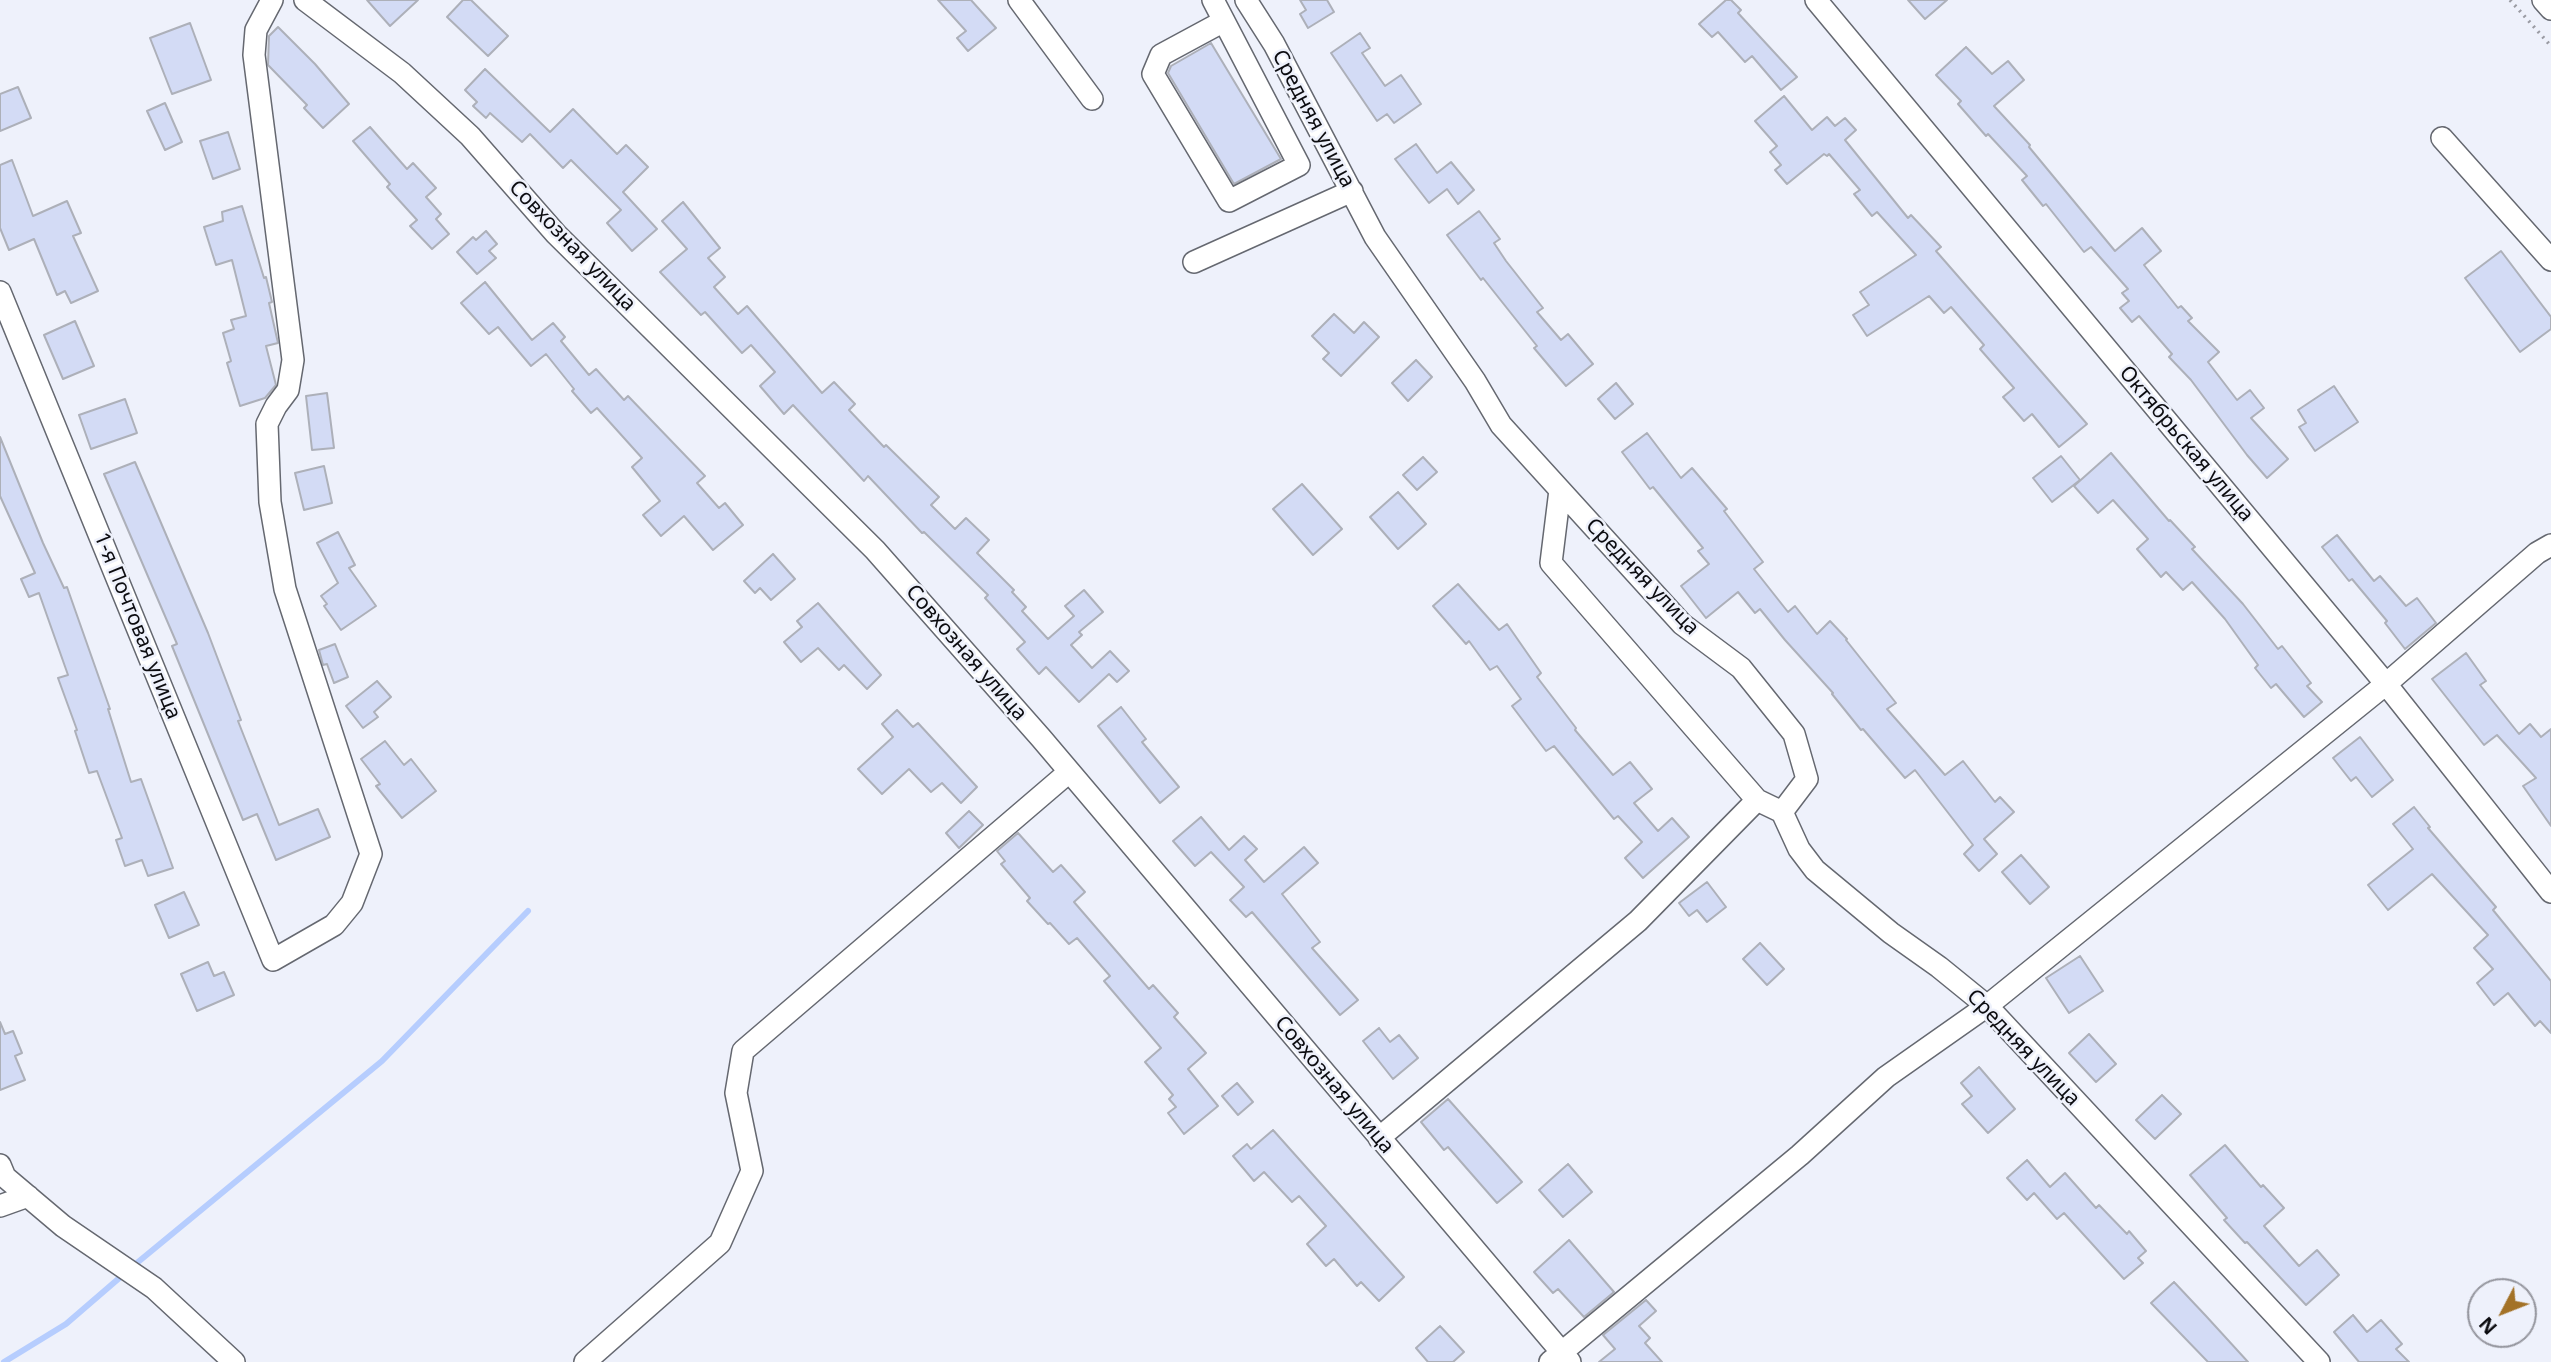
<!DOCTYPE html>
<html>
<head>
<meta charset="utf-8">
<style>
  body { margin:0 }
  #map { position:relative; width:2551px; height:1362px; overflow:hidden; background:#eef1fb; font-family:"Noto Sans",sans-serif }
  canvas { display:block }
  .north { position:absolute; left:2467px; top:1278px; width:70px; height:70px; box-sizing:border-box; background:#eef1fb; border:2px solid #94959d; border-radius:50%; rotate:228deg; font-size:19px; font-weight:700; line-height:28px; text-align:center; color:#0c0c10 }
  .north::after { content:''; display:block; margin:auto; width:24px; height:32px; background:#a37227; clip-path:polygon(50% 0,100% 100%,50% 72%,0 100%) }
</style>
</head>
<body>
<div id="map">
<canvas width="2551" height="1362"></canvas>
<div class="north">N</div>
</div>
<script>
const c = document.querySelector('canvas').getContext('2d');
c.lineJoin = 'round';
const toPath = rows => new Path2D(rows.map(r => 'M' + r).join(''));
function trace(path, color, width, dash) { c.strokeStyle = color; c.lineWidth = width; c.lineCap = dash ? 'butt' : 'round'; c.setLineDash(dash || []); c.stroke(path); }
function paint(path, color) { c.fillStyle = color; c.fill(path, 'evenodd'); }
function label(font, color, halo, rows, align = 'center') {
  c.font = font + ' "Noto Sans",sans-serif'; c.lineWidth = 5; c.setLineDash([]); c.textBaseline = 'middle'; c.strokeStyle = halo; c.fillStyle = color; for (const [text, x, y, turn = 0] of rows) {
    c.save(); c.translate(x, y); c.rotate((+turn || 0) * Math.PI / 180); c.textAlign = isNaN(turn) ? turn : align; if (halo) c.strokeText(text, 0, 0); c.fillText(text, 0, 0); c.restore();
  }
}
trace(toPath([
  [132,1267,382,1061,528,911],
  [4,1362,66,1324,124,1274]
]), '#b6cdfe', 6);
const building = toPath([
  [367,0,418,0,390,26,367,0],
  [463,0,471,0,508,36,488,56,447,17,463,0],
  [938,0,971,0,996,28,968,51,957,38,966,31,938,0],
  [1300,0,1327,0,1334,12,1308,28,1300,14,1306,10,1300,0],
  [1726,0,1731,0,1741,10,1738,13,1797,77,1781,90,1752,56,1745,62,1718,32,1712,37,1699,24,1726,0],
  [1908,0,1947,0,1925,19,1908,0],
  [190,23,211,80,172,94,150,38,190,23],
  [278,27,315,64,349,104,323,128,304,108,307,105,268,65,269,36,278,27],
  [1360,33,1370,48,1362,53,1385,86,1401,75,1421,104,1394,123,1387,114,1377,121,1331,53,1360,33],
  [1211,43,1281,159,1234,184,1168,73,1171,66,1211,43],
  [1966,47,1992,74,2008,61,2024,80,1994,106,2030,145,2029,147,2115,251,2142,228,2161,251,2144,265,2178,308,2181,306,2192,318,2188,321,2219,352,2208,362,2237,400,2250,390,2264,408,2251,418,2288,459,2267,478,2247,455,2191,380,2169,357,2172,354,2139,316,2132,322,2120,308,2129,301,2122,293,2128,289,2091,247,2084,252,2046,204,2043,206,2022,180,2027,176,1988,134,1986,136,1958,104,1961,101,1936,75,1966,47],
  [485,69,550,132,573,109,617,154,626,145,648,167,623,192,657,229,632,251,607,223,621,210,571,160,563,168,530,134,522,142,490,113,486,118,473,106,477,102,465,90,485,69],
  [18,87,31,118,0,131,0,94,18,87],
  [1784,96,1812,130,1827,117,1835,126,1845,118,1856,130,1845,140,1908,218,1911,215,1941,247,1936,251,2087,424,2059,447,2032,414,2024,421,2003,397,2014,388,1980,349,1984,345,1951,307,1944,313,1929,296,1867,336,1853,315,1869,305,1860,292,1916,255,1877,212,1872,216,1854,194,1860,190,1829,154,1827,156,1824,154,1787,184,1775,170,1781,165,1770,152,1777,146,1755,121,1784,96],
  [165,103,182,142,165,150,147,111,165,103],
  [370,127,407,169,413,163,436,188,426,197,441,214,436,219,449,234,432,249,410,226,417,220,387,187,390,184,353,141,370,127],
  [228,132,240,169,213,179,200,141,228,132],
  [1416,144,1437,173,1451,162,1474,190,1458,204,1447,189,1429,203,1395,159,1416,144],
  [12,160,33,216,67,201,81,233,73,236,98,291,71,303,65,291,57,295,34,239,9,250,0,228,0,165,12,160],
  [683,202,720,248,708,258,725,277,714,287,738,314,747,306,822,393,834,382,855,404,849,410,884,447,886,445,939,497,931,505,955,529,966,518,989,540,977,553,1014,590,1012,592,1026,607,1022,611,1048,639,1074,616,1065,606,1084,590,1103,612,1079,632,1082,635,1071,645,1092,668,1110,651,1129,671,1117,682,1109,674,1079,702,1046,667,1039,674,1017,649,1025,642,985,598,988,595,924,532,922,533,868,476,864,481,793,405,784,414,760,386,775,372,751,345,742,353,705,312,701,315,660,272,687,249,662,221,683,202],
  [242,206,264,278,266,277,272,302,269,303,278,343,266,346,276,385,265,398,240,406,227,363,231,361,223,333,234,329,231,320,246,316,232,260,216,265,204,227,223,221,222,212,242,206],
  [1479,211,1500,239,1494,243,1506,261,1543,308,1537,312,1561,340,1568,334,1593,364,1566,386,1534,348,1537,346,1483,278,1481,280,1447,235,1479,211],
  [486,231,497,244,489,251,496,258,477,274,457,252,473,237,476,240,486,231],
  [2501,251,2551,317,2551,329,2520,352,2465,278,2501,251],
  [485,282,532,340,553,323,565,337,561,341,589,375,596,369,624,400,628,396,705,476,697,483,719,508,725,503,743,525,713,550,684,516,661,536,643,515,660,501,632,467,642,458,597,408,591,413,572,391,574,389,546,354,531,366,498,327,489,334,461,303,485,282],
  [1334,314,1354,333,1364,322,1379,337,1341,376,1323,359,1329,353,1312,336,1334,314],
  [75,321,94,366,63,379,44,335,75,321],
  [1416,360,1432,377,1408,401,1392,383,1416,360],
  [1616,383,1633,404,1615,419,1598,399,1616,383],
  [2334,386,2358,422,2315,451,2299,427,2306,423,2298,410,2334,386],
  [327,393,334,448,312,450,306,396,327,393],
  [125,399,137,433,91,449,79,415,125,399],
  [1647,433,1681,478,1692,468,1727,509,1724,511,1763,562,1754,569,1788,612,1795,606,1817,634,1830,621,1847,639,1846,640,1896,703,1887,709,1945,775,1963,761,1995,802,2000,797,2014,812,1984,839,1997,854,1979,871,1964,854,1973,845,1915,770,1905,778,1863,729,1861,730,1832,694,1833,693,1785,640,1760,609,1755,613,1738,592,1706,618,1681,586,1709,564,1698,551,1703,548,1653,487,1650,489,1622,452,1647,433],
  [0,437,43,543,64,588,67,587,110,709,108,709,131,782,141,779,173,868,148,876,142,860,125,866,116,840,122,838,97,771,89,773,75,731,77,730,58,678,68,675,39,593,29,597,21,579,35,573,0,496,0,437],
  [2111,453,2169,521,2170,520,2195,547,2192,549,2243,604,2278,649,2282,646,2311,683,2307,686,2322,702,2304,717,2276,684,2271,688,2255,668,2258,665,2225,619,2192,582,2183,590,2166,572,2161,577,2137,549,2148,539,2113,500,2098,513,2074,486,2111,453],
  [2061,456,2080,480,2052,502,2033,478,2061,456],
  [1423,457,1437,472,1417,490,1403,475,1423,457],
  [135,462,208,633,241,720,238,721,279,825,318,809,330,837,276,860,257,814,243,820,172,646,177,644,104,474,135,462],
  [324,466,332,503,304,510,295,473,324,466],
  [1302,484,1342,529,1313,555,1273,509,1302,484],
  [1398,492,1426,524,1398,549,1370,517,1398,492],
  [338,532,355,565,349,568,376,606,341,630,324,606,327,604,321,596,338,583,317,543,338,532],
  [2337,535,2374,581,2380,576,2406,606,2417,598,2436,623,2405,649,2385,623,2387,621,2352,579,2349,581,2322,547,2337,535],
  [773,554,795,579,771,600,760,588,755,593,744,581,773,554],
  [1458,584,1499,630,1507,624,1541,673,1537,677,1576,728,1575,730,1613,775,1630,762,1652,789,1634,803,1658,831,1672,818,1689,837,1643,878,1625,858,1642,842,1618,816,1614,819,1554,746,1546,751,1512,706,1521,699,1497,666,1490,670,1469,641,1466,644,1433,606,1458,584],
  [818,603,881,675,867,689,844,665,839,670,818,648,801,662,784,642,802,627,797,621,818,603],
  [335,644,348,677,334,683,327,664,323,665,319,650,335,644],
  [2466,653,2486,681,2480,685,2519,734,2530,724,2541,737,2551,729,2551,826,2523,786,2536,778,2497,735,2484,745,2432,679,2466,653],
  [377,681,391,697,374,712,378,717,363,728,346,706,377,681],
  [1121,707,1146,739,1142,742,1179,787,1160,803,1098,726,1121,707],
  [897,710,913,727,918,723,977,787,961,803,942,783,931,792,909,769,882,794,858,769,893,737,882,724,897,710],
  [2360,737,2393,780,2372,797,2356,777,2351,781,2333,758,2360,737],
  [385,741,404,765,411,759,436,791,402,818,376,786,380,784,361,759,385,741],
  [2414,807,2430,827,2428,828,2496,907,2493,910,2551,981,2551,1033,2540,1021,2535,1026,2508,993,2494,1005,2477,983,2493,969,2474,948,2488,935,2432,874,2388,910,2368,885,2413,849,2393,824,2414,807],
  [969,811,983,825,959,848,946,833,969,811],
  [1201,817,1229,850,1244,836,1257,849,1245,860,1264,882,1304,847,1318,863,1282,894,1320,942,1312,948,1358,1000,1340,1015,1252,912,1246,917,1230,900,1244,887,1211,852,1195,866,1173,841,1201,817],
  [1018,833,1053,872,1061,865,1085,892,1074,902,1149,989,1153,985,1178,1013,1174,1017,1206,1053,1188,1069,1218,1106,1184,1134,1168,1113,1176,1107,1169,1099,1173,1095,1145,1062,1161,1048,1104,981,1110,976,1077,938,1069,944,1050,923,1048,924,1027,901,1030,898,1001,864,1005,861,997,851,1018,833],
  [2021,855,2049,887,2030,904,2002,872,2021,855],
  [1707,882,1726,907,1707,922,1697,910,1689,916,1679,903,1707,882],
  [184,892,199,925,169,938,155,905,184,892],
  [1760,943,1784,969,1767,985,1743,959,1760,943],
  [2080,956,2103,991,2069,1013,2046,978,2080,956],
  [208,962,214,976,224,972,234,995,197,1011,181,974,208,962],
  [0,1022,5,1034,13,1031,22,1053,15,1056,25,1080,0,1090,0,1022],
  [1379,1028,1390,1042,1399,1035,1418,1058,1393,1079,1363,1041,1379,1028],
  [2089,1034,2116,1064,2096,1082,2069,1053,2089,1034],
  [1979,1067,2015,1109,1988,1133,1962,1104,1972,1096,1961,1083,1979,1067],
  [1237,1083,1253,1102,1238,1115,1222,1096,1237,1083],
  [2162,1095,2181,1114,2155,1139,2136,1120,2162,1095],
  [1448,1099,1522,1182,1497,1203,1448,1147,1444,1150,1421,1122,1448,1099],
  [1273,1130,1404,1277,1379,1301,1361,1282,1357,1286,1334,1259,1326,1266,1307,1244,1326,1226,1299,1196,1292,1202,1264,1172,1254,1181,1233,1156,1247,1144,1251,1149,1273,1130],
  [2225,1145,2261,1187,2263,1185,2284,1208,2264,1226,2299,1266,2317,1250,2339,1275,2306,1305,2247,1242,2245,1243,2224,1220,2227,1218,2190,1175,2225,1145],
  [2027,1160,2050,1187,2065,1173,2096,1208,2099,1205,2127,1234,2129,1231,2146,1251,2138,1258,2143,1263,2124,1279,2064,1213,2057,1219,2034,1193,2027,1200,2007,1178,2027,1160],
  [1568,1164,1592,1192,1563,1217,1539,1190,1568,1164],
  [1569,1240,1614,1292,1584,1317,1558,1289,1553,1293,1534,1272,1569,1240],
  [2174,1282,2206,1316,2248,1362,2208,1362,2151,1303,2174,1282],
  [1646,1300,1656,1311,1639,1326,1650,1338,1645,1343,1662,1362,1599,1362,1615,1349,1603,1335,1646,1300],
  [2353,1315,2367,1332,2381,1320,2402,1344,2396,1349,2409,1362,2359,1362,2334,1332,2353,1315],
  [1440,1326,1464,1352,1453,1362,1428,1362,1416,1348,1440,1326]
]);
paint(building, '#d3dbf5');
trace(building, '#adb0b9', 2);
const minor = toPath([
  [305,0,402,73,470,136,556,234,875,550,1041,738,1570,1362],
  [1019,0,1092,99],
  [1213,0,1299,165,1229,201,1153,74,1161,55,1224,21],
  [1246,0,1274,44,1375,237,1475,381,1501,425,1682,624,1741,668,1794,734,1807,779,1782,812,1799,849,1815,870,1891,933,1939,967,1987,1006,2319,1362],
  [1816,0,2386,684,2551,892],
  [2543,0,2551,9],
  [2442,138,2551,260],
  [1194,262,1352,191],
  [0,292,273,960,334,925,352,903,371,854,285,589,270,502,267,424,276,406,288,390,293,360,254,55,256,30,272,0],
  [1560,490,1551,563,1757,800],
  [1379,1138,1638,921,1757,800,1782,812],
  [0,1165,5,1177,63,1226,154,1288,234,1362],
  [0,1206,28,1196],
  [585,1362,720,1243,752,1171,736,1093,743,1051,1069,772],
  [1550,1362,1800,1155,1886,1077,1987,1006,2386,684,2537,553,2551,545]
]);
trace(minor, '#656870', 24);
trace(toPath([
  [2510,0,2551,46]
]), '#9a9ba3', 3.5, [2, 5]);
trace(minor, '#fff', 21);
label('21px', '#0c0c10', '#eef1fb', [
  ["Средняя улица",1313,119,62],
  ["Совхозная улица",572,246,46],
  ["Октябрьская улица",2186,444,50],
  ["Средняя улица",1642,577,46],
  ["1-я Почтовая улица",137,626,68],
  ["Совхозная улица",966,653,49],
  ["Средняя улица",2023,1048,46],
  ["Совхозная улица",1334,1085,50]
]);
</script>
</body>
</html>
